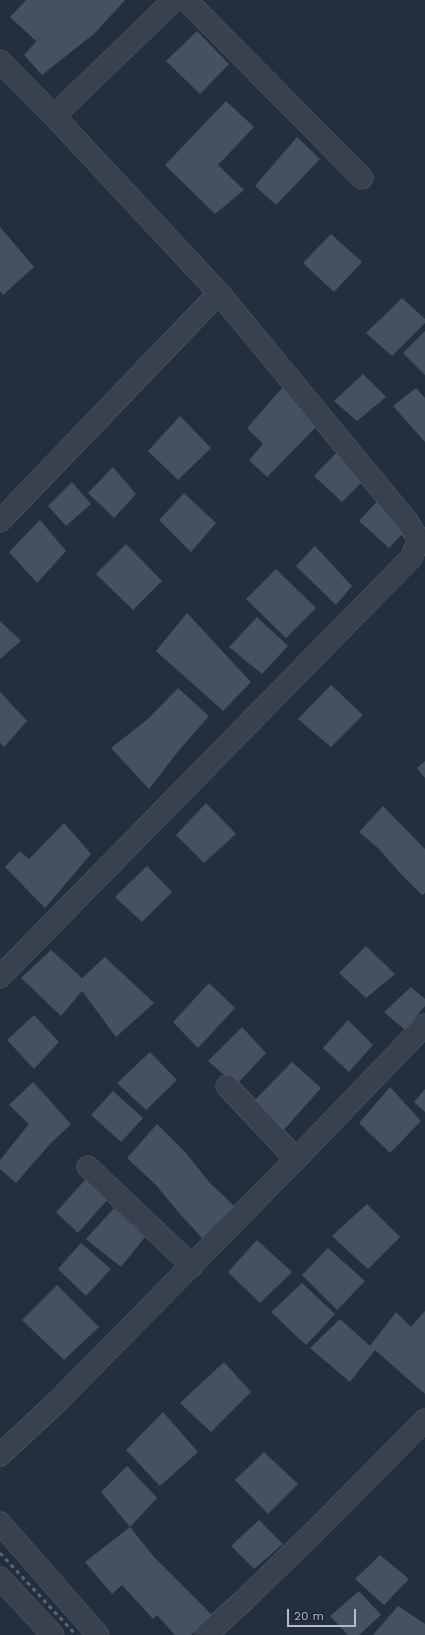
<!DOCTYPE html>
<html>
<head>
<meta charset="utf-8">
<style>
  body { margin:0 }
  #map { position:relative; width:425px; height:1635px; overflow:hidden; background:#242f3e; font-family:"Work Sans",sans-serif }
  canvas { display:block }
  .scale { position:absolute; left:287px; top:1609px; width:69px; height:18px; box-sizing:border-box; border:2px solid #b4bcc9; border-top:0; padding-left:5px; font-size:12px; line-height:14px; white-space:nowrap; color:#b4bcc9; -webkit-text-stroke:3px #1d2633; paint-order:stroke }
</style>
</head>
<body>
<div id="map">
<canvas width="425" height="1635"></canvas>
<div class="scale">20 m</div>
</div>
<script>
const c = document.querySelector('canvas').getContext('2d');
c.lineJoin = 'round';
function paint(path, color) { c.fillStyle = color; c.fill(path, 'evenodd'); }
const toPath = rows => new Path2D(rows.map(r => 'M' + r).join(''));
function trace(path, color, width, dash) { c.strokeStyle = color; c.lineWidth = width; c.lineCap = dash ? 'butt' : 'round'; c.setLineDash(dash || []); c.stroke(path); }
paint(toPath([
  [26,0,125,0,95,33,42,75,24,55,43,34,36,41,10,17],
  [197,31,229,64,200,94,166,61],
  [226,101,254,127,218,165,244,190,215,214,165,165],
  [297,137,320,159,276,205,255,186],
  [0,227,34,267,3,295,0,291],
  [331,234,362,262,334,292,303,263],
  [402,298,425,319,425,323,392,356,366,333],
  [425,331,425,375,403,353],
  [363,374,386,397,357,421,334,401],
  [282,388,319,424,267,477,249,460,263,444,247,428],
  [416,388,425,398,425,442,393,406],
  [180,416,211,448,178,480,148,451],
  [341,448,366,478,342,502,314,476],
  [113,467,136,494,114,518,88,493],
  [72,482,91,504,66,526,48,506],
  [184,493,216,523,191,552,159,520],
  [381,497,408,528,389,548,359,521],
  [40,520,66,551,37,583,9,552],
  [126,544,162,581,133,610,96,574],
  [315,546,352,586,336,605,296,566],
  [276,569,316,608,286,638,246,599],
  [187,613,251,682,223,711,156,651],
  [257,617,288,646,262,674,229,647],
  [0,621,21,641,0,659],
  [331,685,363,715,331,747,298,719],
  [178,688,209,716,180,749,149,789,111,748,148,719],
  [0,692,27,721,4,747,0,743],
  [425,761,425,778,417,768],
  [206,803,236,834,204,863,176,835],
  [383,806,425,849,425,893,422,895,400,873,379,849,359,832],
  [64,823,91,854,45,908,5,867,20,851,29,859],
  [147,866,172,892,142,922,115,897],
  [366,946,395,974,366,998,339,973],
  [51,950,82,978,105,957,154,1003,116,1037,82,991,61,1016,21,978],
  [209,983,235,1008,198,1048,173,1022],
  [411,987,425,999,425,1006,405,1030,384,1012],
  [34,1015,59,1042,34,1069,7,1040],
  [348,1020,373,1045,349,1072,323,1048],
  [242,1027,266,1053,236,1085,208,1061],
  [150,1052,177,1080,146,1110,117,1083],
  [292,1062,321,1088,281,1133,251,1104],
  [33,1082,71,1124,50,1144,16,1183,0,1169,0,1160,29,1124,9,1105],
  [390,1087,421,1121,390,1153,359,1123],
  [425,1089,425,1112,414,1102],
  [113,1091,143,1118,121,1142,91,1115],
  [157,1124,186,1153,209,1182,234,1206,202,1238,179,1213,156,1185,127,1158],
  [86,1179,109,1198,78,1233,56,1212],
  [367,1204,400,1237,368,1269,332,1236],
  [114,1208,145,1237,121,1267,86,1239],
  [257,1240,292,1272,260,1303,228,1272],
  [81,1243,111,1269,86,1296,58,1269],
  [328,1248,365,1281,337,1310,302,1275],
  [302,1283,335,1314,306,1345,271,1312],
  [57,1285,99,1327,64,1360,22,1320],
  [425,1311,425,1394,375,1350,350,1382,310,1348,340,1319,370,1346,396,1312,411,1327],
  [224,1362,251,1392,211,1432,180,1403],
  [163,1412,198,1452,160,1486,126,1450],
  [264,1452,298,1484,268,1514,235,1480],
  [127,1466,157,1498,130,1527,101,1492],
  [259,1520,283,1544,254,1569,231,1546],
  [130,1527,154,1557,212,1615,191,1635,175,1635,157,1615,153,1619,122,1585,112,1594,85,1562],
  [380,1555,409,1579,384,1605,355,1579],
  [359,1591,381,1615,359,1635,348,1635,330,1616],
  [398,1606,425,1624,425,1635,373,1635]
]), '#455162');
const minor = toPath([
  [186,0,362,178],
  [0,61,54,116,219,293,407,521,419,540,411,558,0,977],
  [54,116,174,0],
  [0,521,219,293],
  [227,1086,296,1159],
  [88,1167,192,1266],
  [0,1455,58,1401,296,1159,425,1025],
  [0,1523,98,1635],
  [0,1578,53,1635],
  [206,1635,243,1601,317,1529,425,1420]
]);
trace(minor, '#565f6c', 23);
trace(minor, '#38414e', 22);
trace(toPath([
  [0,1553,76,1635]
]), '#5a6575', 3, [4, 4]);
</script>
</body>
</html>
